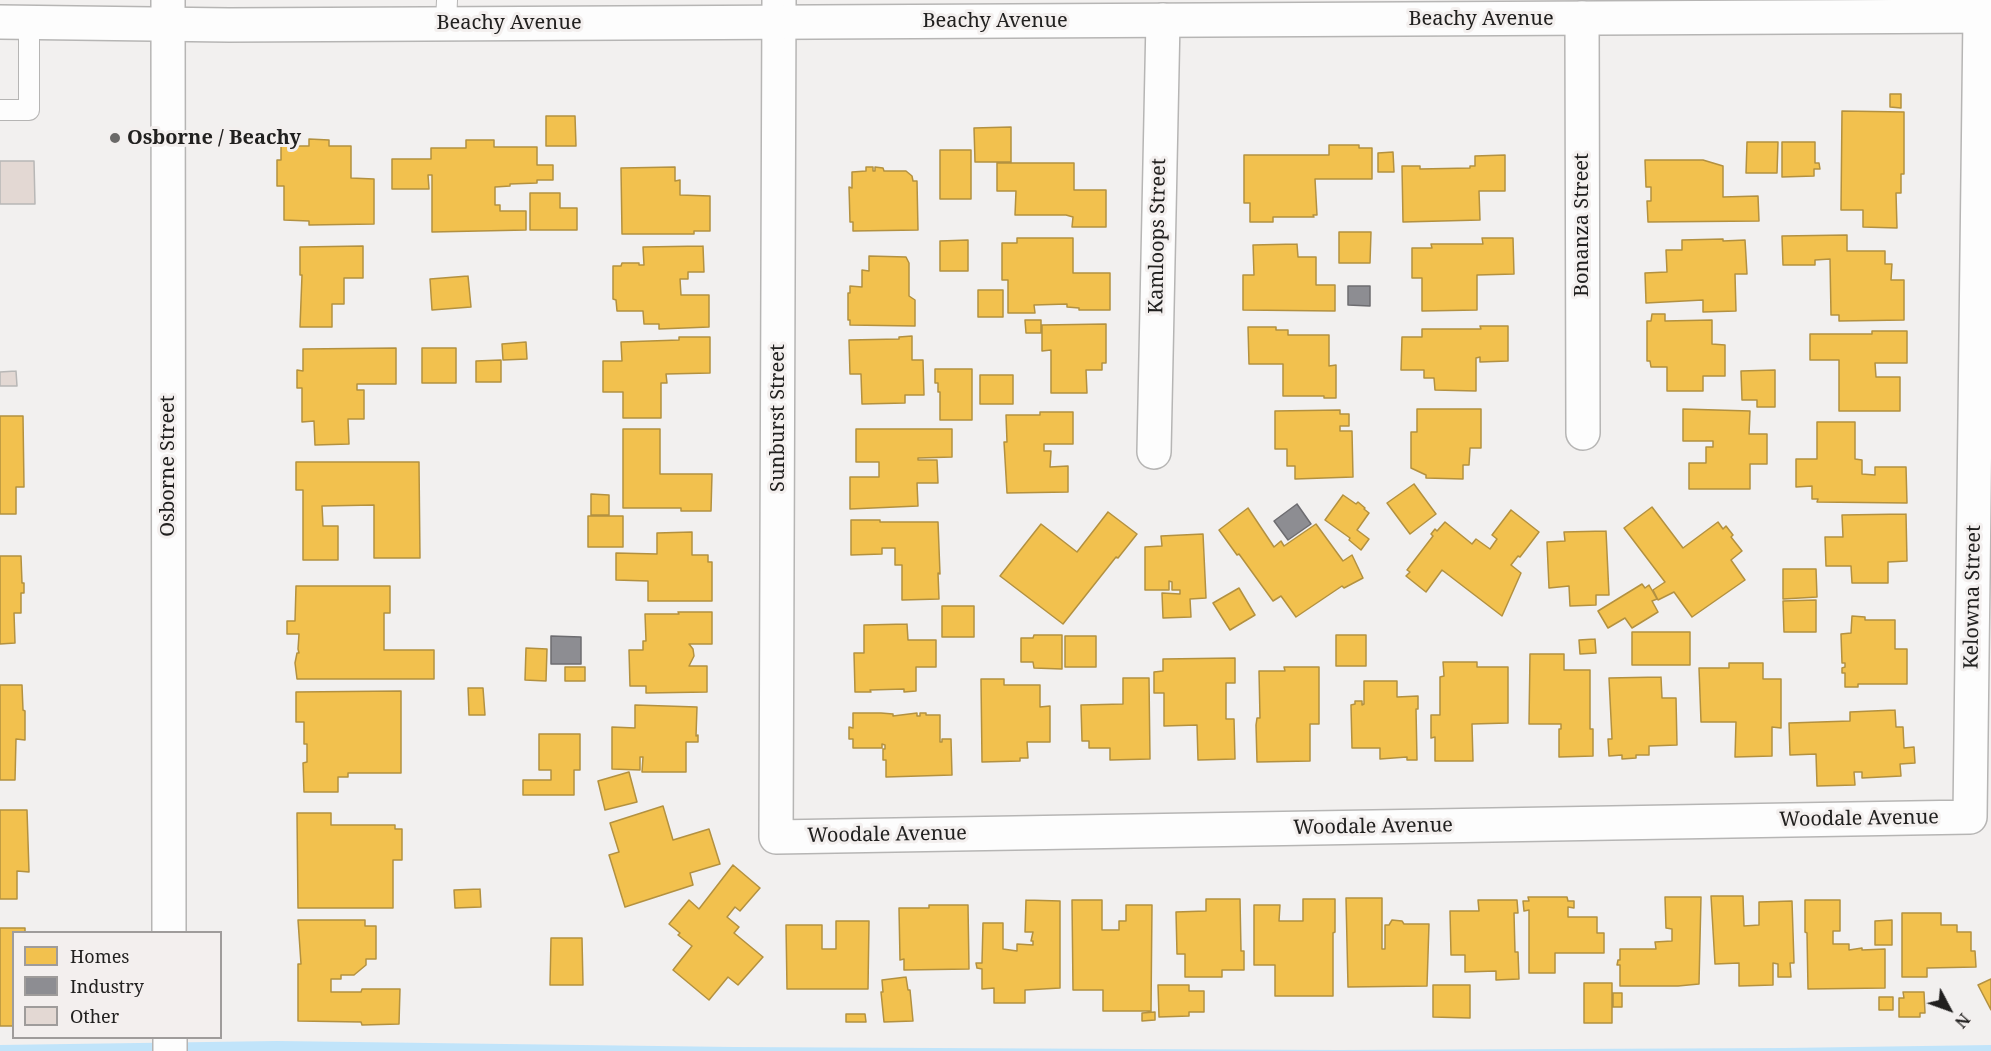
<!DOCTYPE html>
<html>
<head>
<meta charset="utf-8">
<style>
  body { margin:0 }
  #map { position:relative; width:1991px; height:1051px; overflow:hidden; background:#f2f0ef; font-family:"Noto Serif",serif }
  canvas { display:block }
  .legend { position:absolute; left:12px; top:931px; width:210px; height:108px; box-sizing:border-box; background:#f3efee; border:2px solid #9f9c9b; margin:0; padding:8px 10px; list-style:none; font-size:18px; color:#21201f }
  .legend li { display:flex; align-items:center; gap:12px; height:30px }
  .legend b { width:30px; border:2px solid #9f9c9b }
  .north { position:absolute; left:1919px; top:979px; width:60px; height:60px; -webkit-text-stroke:4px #f3efee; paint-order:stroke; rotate:131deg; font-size:16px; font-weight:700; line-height:24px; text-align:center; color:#21201f }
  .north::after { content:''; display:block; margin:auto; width:21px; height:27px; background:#21201f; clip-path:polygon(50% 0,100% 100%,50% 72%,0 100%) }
</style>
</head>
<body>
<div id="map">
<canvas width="1991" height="1051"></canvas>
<ul class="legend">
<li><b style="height:16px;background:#f2c14e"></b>Homes</li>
<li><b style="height:16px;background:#8d8d92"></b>Industry</li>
<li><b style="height:16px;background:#e3d8d3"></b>Other</li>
</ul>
<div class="north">N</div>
</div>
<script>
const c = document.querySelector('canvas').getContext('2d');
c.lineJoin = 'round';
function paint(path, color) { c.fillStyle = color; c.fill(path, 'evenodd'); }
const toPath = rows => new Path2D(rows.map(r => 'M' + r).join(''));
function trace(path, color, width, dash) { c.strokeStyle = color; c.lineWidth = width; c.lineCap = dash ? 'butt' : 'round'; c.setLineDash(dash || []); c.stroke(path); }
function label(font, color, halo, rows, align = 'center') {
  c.font = font + ' "Noto Serif",serif'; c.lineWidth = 6; c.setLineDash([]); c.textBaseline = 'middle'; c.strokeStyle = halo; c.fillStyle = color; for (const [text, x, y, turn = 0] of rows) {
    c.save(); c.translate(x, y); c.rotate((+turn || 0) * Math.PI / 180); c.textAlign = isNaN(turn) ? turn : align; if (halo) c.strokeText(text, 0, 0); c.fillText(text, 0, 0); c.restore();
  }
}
paint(toPath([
  [277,1041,734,1047,1338,1050,1785,1048,1991,1045,1991,1051,0,1051,0,1045]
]), '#c1e4fa');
const homes = toPath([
  [1890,94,1901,94,1901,108,1890,107,1890,94],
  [1842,111,1904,112,1904,174,1901,174,1901,193,1896,193,1897,228,1863,227,1863,210,1841,210,1842,111],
  [546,116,575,116,576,146,546,146,546,116],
  [1011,127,1011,162,975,162,974,128,1011,127],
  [309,139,329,140,329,146,351,146,351,178,374,179,374,224,309,225,309,221,284,220,284,186,277,186,277,160,281,160,281,146,309,146,309,139],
  [466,140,494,140,494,147,537,147,537,165,553,165,553,180,537,180,537,183,510,184,510,186,495,187,495,205,500,205,500,211,526,211,526,230,432,232,432,175,428,175,429,189,392,189,392,159,431,159,431,148,466,148,466,140],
  [1747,142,1778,142,1777,173,1746,173,1747,142],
  [1782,142,1815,142,1815,163,1819,163,1820,169,1814,169,1814,176,1782,177,1782,142],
  [1329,145,1359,145,1359,148,1372,148,1372,179,1315,179,1317,215,1313,215,1314,217,1273,217,1273,222,1250,222,1250,203,1244,203,1244,155,1329,155,1329,145],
  [940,150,971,150,971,199,940,199,940,150],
  [1393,152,1394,172,1378,172,1378,153,1393,152],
  [1505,155,1505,191,1479,191,1480,220,1403,222,1402,166,1420,166,1420,169,1470,168,1470,166,1475,166,1475,156,1505,155],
  [1645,160,1703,160,1723,166,1723,197,1758,196,1759,221,1648,222,1647,201,1651,201,1651,187,1646,187,1645,160],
  [997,163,1074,163,1074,190,1106,190,1106,227,1072,227,1073,217,1066,215,1015,215,1016,191,997,191,997,163],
  [675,167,675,181,680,180,680,195,710,196,710,231,694,231,694,234,622,234,621,168,675,167],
  [866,167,873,167,873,171,875,171,875,167,883,168,884,171,906,171,912,176,913,181,917,181,918,230,853,231,853,222,850,222,849,187,852,188,852,172,866,171,866,167],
  [530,193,560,193,560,208,577,208,577,230,530,230,530,193],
  [1339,232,1371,232,1370,263,1339,263,1339,232],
  [1847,235,1847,251,1885,251,1885,264,1892,264,1891,280,1904,280,1904,320,1839,321,1839,315,1831,315,1830,259,1815,260,1815,265,1783,265,1782,236,1847,235],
  [1017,238,1073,238,1073,273,1110,273,1110,310,1079,310,1079,308,1067,307,1067,304,1034,305,1035,313,1008,313,1008,280,1002,280,1002,243,1017,243,1017,238],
  [1482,238,1513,238,1514,274,1477,275,1477,310,1422,311,1422,278,1412,278,1412,248,1432,248,1431,244,1483,244,1482,238],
  [1723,239,1723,241,1745,240,1747,274,1735,274,1736,311,1703,312,1703,300,1646,303,1645,273,1667,272,1666,250,1682,250,1682,240,1723,239],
  [968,240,968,271,940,271,940,241,968,240],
  [1297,244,1298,257,1316,257,1316,285,1335,285,1335,311,1243,310,1243,275,1254,275,1253,245,1297,244],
  [363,246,363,278,344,278,344,304,332,304,332,327,300,327,302,275,300,275,300,247,363,246],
  [703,246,704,272,688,272,688,279,680,279,681,295,709,295,709,327,659,329,659,324,644,324,643,311,617,311,616,300,613,299,613,266,621,266,622,263,639,263,639,265,644,265,643,247,703,246],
  [869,256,906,257,909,263,909,296,915,300,915,326,850,325,850,320,848,320,848,293,850,293,850,286,862,287,862,270,869,271,869,256],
  [468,276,471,307,432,310,430,279,468,276],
  [978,290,1003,290,1003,317,978,317,978,290],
  [1652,314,1665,314,1665,321,1712,320,1712,344,1725,345,1725,376,1703,376,1703,391,1667,391,1667,367,1651,367,1650,361,1647,361,1647,321,1651,321,1652,314],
  [1025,320,1041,320,1041,333,1026,333,1025,320],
  [1106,324,1106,363,1102,363,1102,370,1086,370,1087,393,1051,393,1051,350,1042,351,1042,325,1106,324],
  [1480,326,1508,326,1508,361,1480,362,1480,357,1476,358,1476,391,1435,390,1434,378,1424,378,1424,370,1401,370,1402,337,1422,337,1422,329,1481,329,1480,326],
  [1248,327,1276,327,1276,330,1288,330,1288,335,1329,335,1329,366,1336,365,1336,398,1324,398,1324,396,1283,396,1283,364,1249,364,1248,327],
  [1872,331,1907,331,1907,363,1875,363,1876,377,1900,377,1900,411,1839,411,1839,360,1810,360,1810,334,1872,334,1872,331],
  [912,336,912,360,923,360,924,395,905,395,905,403,862,404,861,374,850,374,849,340,899,339,899,337,912,336],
  [679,337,710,337,710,373,666,374,667,383,661,383,661,418,623,418,623,392,603,392,603,361,622,361,621,342,679,340,679,337],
  [526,342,527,359,503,360,502,344,526,342],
  [396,348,396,384,357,384,357,390,364,390,364,419,348,419,349,444,315,445,314,421,302,422,302,388,297,388,297,370,303,371,303,349,396,348],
  [422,348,456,348,456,383,422,383,422,348],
  [501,360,501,382,476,382,476,361,501,360],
  [935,369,972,369,972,420,940,420,940,392,938,392,938,383,935,383,935,369],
  [1775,370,1775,407,1757,407,1757,400,1742,400,1741,371,1775,370],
  [980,375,1013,375,1013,404,980,404,980,375],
  [1417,409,1481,409,1481,448,1470,448,1469,465,1463,465,1463,479,1426,478,1426,475,1411,468,1411,432,1417,432,1417,409],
  [1683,409,1750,411,1749,434,1767,434,1767,464,1750,464,1750,489,1689,489,1689,463,1706,463,1706,447,1713,447,1713,441,1683,441,1683,409],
  [1340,410,1340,414,1349,414,1349,426,1340,426,1340,431,1352,431,1353,477,1295,479,1295,466,1287,466,1287,449,1275,449,1275,411,1340,410],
  [1040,412,1073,412,1073,444,1044,444,1044,451,1051,451,1050,467,1068,466,1068,492,1007,493,1004,442,1007,442,1006,415,1040,415,1040,412],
  [0,416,23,416,24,487,16,487,16,514,0,514,0,416],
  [1817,422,1855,422,1855,459,1862,460,1862,474,1875,475,1875,467,1906,467,1907,503,1817,502,1818,499,1812,499,1812,486,1796,487,1796,459,1817,459,1817,422],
  [623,429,660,429,660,474,712,474,711,511,681,511,681,508,623,508,623,429],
  [856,429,952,429,952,457,918,458,918,460,937,460,938,483,917,483,918,506,850,509,850,477,879,477,879,462,856,462,856,429],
  [296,462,419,462,420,558,374,558,374,505,322,506,323,526,338,526,338,560,303,560,303,490,296,490,296,462],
  [1414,484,1436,514,1410,534,1387,503,1414,484],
  [591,494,609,495,609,515,591,515,591,494],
  [1343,495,1356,504,1358,502,1365,508,1364,509,1369,513,1357,530,1369,539,1361,550,1349,540,1350,538,1325,520,1343,495],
  [1652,507,1683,548,1718,522,1723,529,1726,526,1733,535,1731,537,1742,551,1731,560,1745,580,1692,617,1674,592,1658,600,1653,590,1665,582,1624,528,1652,507],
  [1248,508,1274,547,1281,541,1284,546,1316,524,1343,561,1352,555,1363,578,1344,588,1342,586,1296,617,1281,596,1273,601,1239,554,1237,555,1219,530,1248,508],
  [1511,510,1539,532,1520,557,1518,556,1511,565,1521,573,1502,616,1442,570,1426,592,1406,576,1410,572,1407,570,1433,536,1431,534,1435,529,1437,531,1445,522,1472,544,1476,539,1490,549,1497,539,1492,535,1511,510],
  [1108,512,1137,534,1118,558,1116,557,1063,624,1000,576,1041,524,1077,552,1108,512],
  [1906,514,1907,561,1888,562,1888,583,1852,583,1851,566,1826,566,1825,537,1843,537,1842,515,1906,514],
  [588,516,623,516,623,547,588,547,588,516],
  [851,520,880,520,880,522,938,522,940,574,938,573,939,599,902,600,902,565,895,565,895,548,882,548,882,554,851,555,851,520],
  [1606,531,1609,595,1596,595,1596,605,1570,606,1569,586,1549,588,1547,542,1565,541,1564,532,1606,531],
  [692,532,692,555,708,555,708,562,712,562,712,601,648,601,648,581,616,580,616,553,657,554,657,533,692,532],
  [1203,534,1206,598,1190,599,1191,617,1163,618,1162,593,1180,594,1180,590,1172,590,1172,582,1169,581,1169,590,1145,590,1145,547,1162,546,1161,536,1203,534],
  [0,556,21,556,22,583,24,583,24,593,21,593,21,613,14,613,15,643,0,644,0,556],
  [1783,569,1816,569,1817,597,1783,599,1783,569],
  [1642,584,1645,588,1649,585,1657,599,1652,601,1658,612,1632,628,1625,618,1608,628,1598,611,1642,584],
  [296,586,390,586,390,613,384,613,384,650,434,650,434,679,297,679,295,663,297,653,299,653,298,649,299,634,287,634,287,621,295,621,296,586],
  [1239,588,1255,615,1230,630,1213,603,1239,588],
  [1816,600,1816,632,1784,632,1783,601,1816,600],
  [942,606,974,606,974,637,942,637,942,606],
  [678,612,712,612,712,644,689,644,693,649,694,656,689,666,707,666,707,692,646,693,646,686,630,686,629,650,643,650,643,641,646,641,645,614,679,614,678,612],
  [1852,616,1865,617,1865,620,1895,620,1895,649,1907,649,1907,684,1858,684,1858,687,1845,687,1845,673,1842,673,1842,668,1845,667,1845,663,1842,663,1841,634,1851,633,1852,616],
  [907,624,908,640,936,640,936,667,916,667,916,691,904,692,904,689,870,690,871,692,855,692,854,653,864,653,864,625,907,624],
  [1632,632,1690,632,1690,665,1632,665,1632,632],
  [1034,635,1062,635,1062,669,1034,668,1033,662,1021,662,1021,638,1033,638,1034,635],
  [1336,635,1366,635,1366,666,1336,666,1336,635],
  [1065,636,1096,636,1096,667,1065,667,1065,636],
  [1595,639,1596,653,1580,654,1579,640,1595,639],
  [526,648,547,649,546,681,525,680,526,648],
  [1530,654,1564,654,1564,670,1590,670,1590,729,1593,729,1593,756,1559,757,1559,729,1561,729,1561,724,1529,724,1530,654],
  [1235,658,1235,683,1226,683,1226,719,1234,719,1235,759,1198,760,1197,725,1164,726,1164,693,1154,693,1154,672,1163,671,1163,659,1235,658],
  [1443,662,1477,662,1477,667,1508,667,1508,723,1472,724,1473,761,1435,761,1435,737,1431,738,1431,715,1440,715,1440,677,1444,676,1443,662],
  [1729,663,1763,663,1763,679,1781,679,1781,728,1772,727,1772,756,1735,757,1736,722,1701,722,1699,668,1729,668,1729,663],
  [565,667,585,667,585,681,565,681,565,667],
  [1284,667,1319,667,1319,724,1310,724,1310,761,1257,762,1256,725,1257,718,1260,718,1259,671,1285,671,1284,667],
  [1661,677,1662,698,1676,698,1677,745,1649,746,1649,755,1636,755,1636,758,1622,759,1622,755,1609,756,1608,739,1612,739,1609,678,1661,677],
  [1123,678,1149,678,1150,759,1110,760,1110,748,1089,748,1089,741,1082,741,1081,705,1123,704,1123,678],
  [981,679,1004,679,1004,685,1040,685,1040,707,1050,706,1050,742,1027,742,1028,758,1020,758,1020,761,982,762,981,679],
  [1364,681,1397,681,1397,697,1418,696,1418,709,1416,709,1417,760,1407,760,1407,757,1380,759,1380,748,1352,748,1351,705,1355,704,1355,701,1362,701,1362,705,1364,704,1364,681],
  [0,685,22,685,23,710,25,711,25,740,16,739,15,780,0,780,0,685],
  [468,688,483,688,485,715,469,715,468,688],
  [401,691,401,773,348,773,348,777,338,777,338,792,304,792,303,763,307,762,307,744,304,744,304,722,296,722,296,692,401,691],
  [635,705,697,707,696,736,698,735,698,742,686,742,686,772,642,772,643,757,640,757,640,770,612,769,612,727,635,728,635,705],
  [1895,710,1896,727,1903,727,1904,748,1914,747,1915,763,1900,764,1901,776,1862,778,1862,772,1854,772,1855,785,1817,786,1816,754,1790,755,1789,723,1850,721,1850,712,1895,710],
  [853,713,881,713,893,714,893,716,917,713,917,716,920,716,920,713,926,713,926,715,940,715,940,742,942,742,942,739,951,739,952,775,886,777,886,760,883,760,883,749,885,749,885,745,882,744,882,748,853,748,853,739,849,739,849,727,853,728,853,713],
  [539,734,580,734,580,770,574,770,574,795,523,795,523,780,551,780,551,770,539,770,539,734],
  [629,772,637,802,605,810,598,781,629,772],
  [663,806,673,840,709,829,720,864,690,873,693,885,625,907,609,855,619,852,610,823,663,806],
  [0,810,27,810,29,872,17,871,17,899,0,899,0,810],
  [297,813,331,813,331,825,395,825,395,829,402,829,402,860,393,860,393,908,298,908,297,813],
  [733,865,760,888,740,911,735,907,727,917,739,927,734,933,763,957,738,985,728,977,709,1000,673,970,692,946,678,935,680,933,669,924,689,900,699,909,733,865],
  [480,889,481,907,455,908,454,890,480,889],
  [1711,896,1743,896,1744,926,1759,925,1759,902,1792,901,1794,963,1790,963,1791,977,1778,977,1778,964,1773,963,1773,985,1739,986,1739,963,1715,964,1711,896],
  [1528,897,1567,897,1568,901,1574,901,1574,908,1568,907,1568,917,1597,917,1597,933,1604,933,1604,953,1555,953,1555,973,1529,973,1529,910,1524,911,1523,901,1529,901,1528,897],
  [1665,897,1701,897,1699,984,1678,986,1620,986,1620,965,1617,965,1618,960,1620,960,1620,949,1656,949,1655,942,1672,941,1672,929,1666,928,1665,897],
  [1346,898,1382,898,1382,949,1385,949,1385,925,1389,925,1392,920,1402,921,1404,924,1429,924,1427,986,1348,987,1346,898],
  [1206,899,1240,899,1241,951,1244,951,1244,970,1222,970,1222,977,1185,977,1185,954,1177,954,1176,912,1206,911,1206,899],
  [1303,899,1335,899,1335,932,1333,933,1333,996,1275,996,1275,965,1254,965,1254,905,1280,905,1279,921,1303,921,1303,899],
  [1026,900,1060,901,1060,988,1025,990,1025,1003,994,1003,994,988,982,989,982,969,977,968,976,963,982,963,983,923,1003,923,1003,949,1017,951,1017,944,1033,945,1033,941,1031,941,1033,932,1025,932,1026,900],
  [1072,900,1102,900,1102,930,1119,930,1119,921,1126,921,1126,905,1152,905,1151,1011,1103,1011,1103,990,1073,990,1072,900],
  [1478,900,1517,900,1518,913,1514,913,1515,952,1518,952,1519,979,1496,980,1496,971,1465,972,1465,955,1451,955,1450,911,1479,911,1478,900],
  [1805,900,1840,900,1840,931,1833,931,1833,944,1849,944,1849,950,1862,948,1862,950,1885,949,1885,988,1808,989,1807,933,1805,932,1805,900],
  [929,905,968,905,969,969,904,970,904,959,900,960,899,908,929,908,929,905],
  [1902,913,1941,913,1941,925,1957,925,1957,932,1971,932,1971,951,1975,951,1976,967,1927,968,1927,977,1902,977,1902,913],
  [298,920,365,920,365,926,376,926,376,959,366,959,366,965,354,975,341,975,341,979,331,979,331,992,361,992,362,989,400,989,399,1024,362,1025,361,1022,298,1021,298,964,301,964,298,920],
  [1892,920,1892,945,1875,945,1875,921,1892,920],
  [836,921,869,921,868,989,787,989,786,925,822,925,822,949,836,949,836,921],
  [0,928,25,928,25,932,14,932,14,1026,0,1026,0,928],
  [551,938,582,938,583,985,550,985,551,938],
  [906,977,908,990,910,990,913,1021,884,1022,881,992,883,992,882,980,906,977],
  [1991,979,1991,1010,1978,985,1991,979],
  [1584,983,1612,983,1612,1023,1584,1023,1584,983],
  [1158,985,1189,985,1189,991,1204,991,1204,1012,1189,1012,1189,1016,1159,1017,1158,985],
  [1433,985,1470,985,1470,1018,1433,1017,1433,985],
  [1903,992,1924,992,1925,1013,1920,1013,1920,1017,1899,1017,1899,998,1904,998,1903,992],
  [1613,993,1622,993,1622,1007,1613,1007,1613,993],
  [1879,997,1893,997,1893,1010,1879,1010,1879,997],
  [1155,1012,1155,1020,1142,1021,1142,1013,1155,1012],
  [846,1014,865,1014,866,1022,846,1022,846,1014]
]);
paint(homes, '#f2c14e');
trace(homes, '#b39140', 1.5);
const industry = toPath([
  [1348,286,1370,286,1370,306,1348,305,1348,286],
  [1297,504,1311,524,1288,540,1274,521,1297,504],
  [551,636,581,637,581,664,551,664,551,636]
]);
paint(industry, '#8d8d92');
trace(industry, '#6d6c70', 1.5);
const building = toPath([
  [0,161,34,161,35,204,0,204,0,161],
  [16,371,17,386,0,386,0,372,16,371]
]);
paint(building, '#e3d8d3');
trace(building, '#b8b7b6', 1.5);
const service = toPath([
  [446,23,447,0],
  [0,110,29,110,29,23]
]);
const minor = toPath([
  [779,0,776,837,1970,817,1980,16],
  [1582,18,1583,433],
  [1154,452,1163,20]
]);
const tertiary = toPath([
  [0,22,229,25,1991,16]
]);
const primary = toPath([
  [168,0,169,932],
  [170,1051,170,1038]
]);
trace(service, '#b6b5b4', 22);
trace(minor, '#b6b5b4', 36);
trace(tertiary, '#b6b5b4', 36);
trace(primary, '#b6b5b4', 36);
trace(service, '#fdfdfd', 20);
trace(minor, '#fdfdfd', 33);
trace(tertiary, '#fdfdfd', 33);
trace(primary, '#fdfdfd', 33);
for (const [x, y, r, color] of [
  [115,138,6,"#6a6968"]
]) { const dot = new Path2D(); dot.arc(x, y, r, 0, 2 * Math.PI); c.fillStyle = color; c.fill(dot); trace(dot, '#f3efee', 2); }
label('20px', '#21201f', '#f3efee', [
  ["Beachy Avenue",1481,19],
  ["Beachy Avenue",995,21],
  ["Beachy Avenue",509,23],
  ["Bonanza Street",1582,225,-90],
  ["Kamloops Street",1158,236,-89],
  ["Sunburst Street",778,418,-90],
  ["Osborne Street",168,466,-90],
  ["Kelowna Street",1973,597,-89],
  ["Woodale Avenue",1859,819,-1],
  ["Woodale Avenue",1373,827,-1],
  ["Woodale Avenue",887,835,-1]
]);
label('bold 20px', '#21201f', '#f3efee', [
  ["Osborne / Beachy",127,138]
], 'left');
</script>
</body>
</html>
